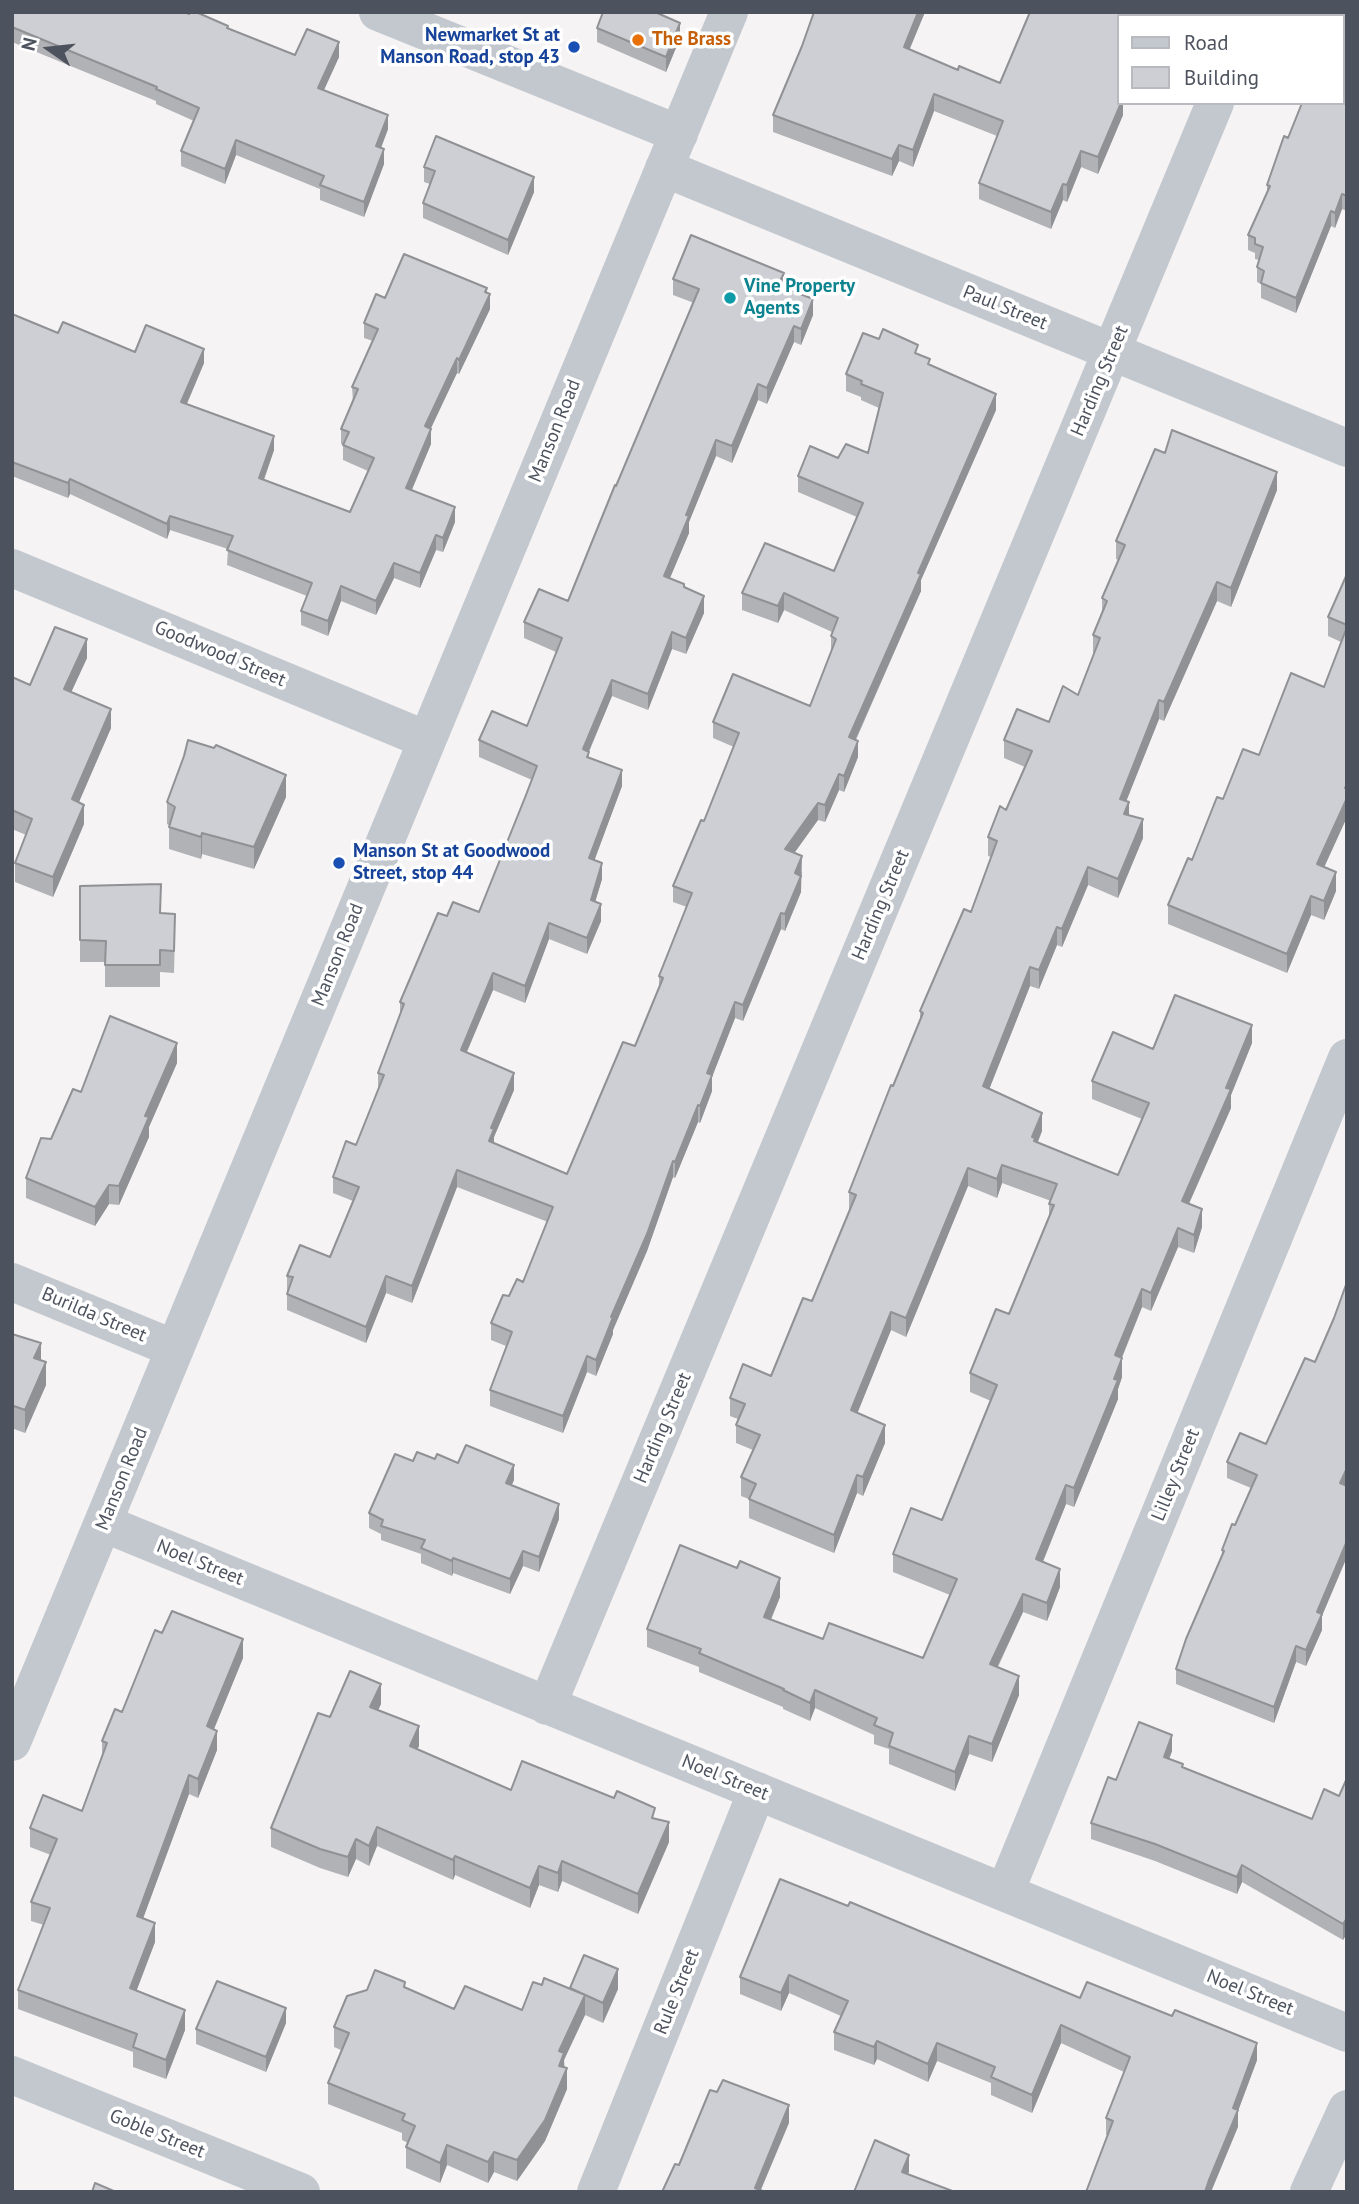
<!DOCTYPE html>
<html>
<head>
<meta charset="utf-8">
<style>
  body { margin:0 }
  #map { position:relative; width:1359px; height:2204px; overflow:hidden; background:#f5f3f3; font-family:"PT Sans",sans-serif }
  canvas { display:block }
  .frame { position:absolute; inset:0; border:14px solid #4d535e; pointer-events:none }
  .legend { position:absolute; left:1117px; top:14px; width:228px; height:91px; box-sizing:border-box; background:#fff; border:2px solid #b8babf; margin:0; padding:9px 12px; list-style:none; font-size:21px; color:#4d535e }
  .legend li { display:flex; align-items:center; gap:14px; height:35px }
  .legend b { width:35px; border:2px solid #b8babf }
  .north { position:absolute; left:14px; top:14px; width:70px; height:70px; -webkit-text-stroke:5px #fff; paint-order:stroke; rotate:284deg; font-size:19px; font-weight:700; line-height:28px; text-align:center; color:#4d535e }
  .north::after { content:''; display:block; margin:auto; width:24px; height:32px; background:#4d535e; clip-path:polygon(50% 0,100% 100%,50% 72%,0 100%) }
</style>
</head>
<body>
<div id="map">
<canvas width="1359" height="2204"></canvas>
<div class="frame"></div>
<ul class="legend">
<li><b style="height:9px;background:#c3c8cf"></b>Road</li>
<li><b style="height:19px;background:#cecfd4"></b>Building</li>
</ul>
<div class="north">N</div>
</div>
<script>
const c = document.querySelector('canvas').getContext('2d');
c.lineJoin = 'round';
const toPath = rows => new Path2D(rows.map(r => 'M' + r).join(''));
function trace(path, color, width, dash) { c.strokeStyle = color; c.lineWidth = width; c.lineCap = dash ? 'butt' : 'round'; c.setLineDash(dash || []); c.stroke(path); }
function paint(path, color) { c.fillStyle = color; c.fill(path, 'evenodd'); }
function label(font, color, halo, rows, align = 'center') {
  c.font = font + ' "PT Sans",sans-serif'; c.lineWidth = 7; c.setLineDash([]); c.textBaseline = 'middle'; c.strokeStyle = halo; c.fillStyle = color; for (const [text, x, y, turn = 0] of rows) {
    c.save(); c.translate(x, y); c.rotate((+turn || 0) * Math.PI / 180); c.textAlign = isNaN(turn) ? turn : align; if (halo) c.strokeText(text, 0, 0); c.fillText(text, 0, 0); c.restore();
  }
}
trace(toPath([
  [378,12,679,134],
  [1251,16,1253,12],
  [664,168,1347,448],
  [12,568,427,740],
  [12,1282,175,1349],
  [103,1523,1347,2033],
  [547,1706,1215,103],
  [12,1742,729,12],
  [1005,1892,1347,1058],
  [12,2075,301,2192],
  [596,2192,757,1791],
  [1309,2192,1347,2109]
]), '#c3c8cf', 38);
paint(toPath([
  [12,12,228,29,295,55,339,57,324,90,388,129,381,148,384,164,364,217,320,200,320,189,236,155,225,184,181,166,181,151,194,121,156,104,156,101,12,42],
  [814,12,925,12,909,49,958,70,1000,83,1123,103,1123,115,1098,174,1081,167,1067,202,1063,200,1051,229,979,199,979,183,997,136,934,111,913,167,899,161,892,176,773,132,773,115,802,46],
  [597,28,680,38,666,72,597,42],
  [1347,33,1347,211,1342,209,1335,228,1331,226,1296,313,1261,298,1261,284,1257,282,1257,267,1259,260,1255,259,1255,253,1248,250,1248,235,1267,192,1267,185,1288,138,1343,103],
  [424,167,534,192,508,255,423,218,423,203,430,184,424,182],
  [673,279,784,287,813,315,801,345,794,342,767,404,758,400,732,463,716,456,689,522,689,533,670,578,684,587,704,613,686,654,672,649,648,710,612,696,589,752,589,757,622,786,594,860,602,879,595,902,601,921,587,954,549,939,525,1003,493,990,466,1052,514,1090,494,1137,494,1143,567,1174,635,1046,659,988,659,976,687,907,673,902,673,886,704,821,734,747,713,738,713,722,810,706,831,653,831,636,832,632,784,610,778,623,742,610,742,593,834,571,857,517,798,492,798,476,838,458,868,453,879,408,861,400,861,397,846,391,846,374,918,354,930,365,996,410,921,580,921,591,856,740,858,757,844,792,839,790,825,822,818,820,794,853,802,873,801,877,801,892,785,931,781,929,743,1021,735,1018,712,1077,712,1091,700,1123,698,1122,675,1178,673,1177,647,1251,613,1330,613,1334,596,1376,587,1372,563,1433,490,1406,490,1390,506,1346,491,1340,491,1323,509,1296,523,1282,548,1222,457,1187,412,1303,386,1293,366,1343,287,1310,287,1276,330,1257,353,1201,333,1193,333,1177,356,1145,378,1090,378,1073,400,1014,400,1002,447,916,479,912,526,795,532,780,479,757,479,740,527,726,556,652,524,638,524,622,568,601,694,303,673,295],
  [487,293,490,309,459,374,457,373,430,429,431,444,412,490,455,522,443,552,436,550,420,588,394,578,376,615,341,601,328,636,301,625,301,611,307,596,227,565,228,549,170,530,167,539,70,494,68,498,12,476,12,314,58,333,135,352,204,363,187,404,274,450,264,480,350,512,368,471,343,460,343,445,341,444,341,429,353,402,352,387,373,341,364,338,364,323,385,298],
  [1165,453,1277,490,1231,607,1217,601,1164,721,1159,719,1126,801,1129,815,1143,838,1118,898,1088,885,1062,947,1057,945,1039,989,1030,986,989,1089,1042,1131,1038,1142,1118,1175,1142,1119,1092,1099,1092,1081,1153,1049,1252,1043,1231,1095,1231,1108,1189,1204,1202,1227,1194,1253,1178,1247,1151,1311,1142,1307,1122,1358,1122,1377,1118,1389,1118,1399,1074,1507,1066,1504,1043,1562,1060,1587,1047,1621,1023,1612,998,1667,1019,1695,992,1762,969,1754,955,1791,889,1764,889,1749,874,1744,874,1735,815,1708,810,1721,783,1709,783,1707,699,1672,699,1667,647,1647,647,1629,780,1597,771,1620,823,1639,923,1658,950,1595,893,1572,893,1554,942,1520,991,1401,970,1392,970,1373,1009,1314,1049,1217,1049,1204,1051,1201,1002,1183,997,1198,968,1186,906,1337,891,1330,857,1413,885,1443,863,1496,857,1493,834,1553,749,1518,749,1499,741,1496,741,1477,753,1450,736,1443,736,1425,738,1419,730,1416,730,1398,771,1376,812,1301,849,1211,849,1192,920,1019,920,1011,971,912,991,857,988,856,988,837,1006,810,1025,767,1004,758,1004,740,1049,722,1078,695,1094,654,1093,653,1093,635,1102,613,1102,598,1118,560,1116,559,1116,541],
  [1347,574,1347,817,1324,867,1336,891,1324,920,1311,915,1287,973,1168,924,1168,905,1223,799,1259,755,1324,687,1341,642,1328,636,1328,617],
  [87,658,71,692,111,728,79,802,84,824,53,897,15,882,15,863,26,835,12,829,12,677,30,685],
  [286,797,254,869,202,854,201,859,169,849,169,825,167,824,167,802],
  [80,886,161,913,175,935,174,973,160,972,160,987,105,987,105,962,80,962],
  [177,1063,149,1127,149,1137,119,1205,109,1204,95,1226,26,1198,26,1178,81,1092],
  [12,1334,41,1360,46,1385,25,1433,14,1429,12,1433],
  [1266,1444,1346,1486,1322,1616,1322,1630,1306,1666,1296,1662,1274,1723,1176,1684,1176,1669,1222,1555,1222,1550,1235,1525,1251,1488,1227,1478,1227,1462],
  [435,1459,458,1463,514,1480,511,1486,559,1519,539,1572,523,1566,510,1594,453,1573,452,1576,421,1563,421,1554,381,1540,381,1534,369,1528,369,1513],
  [162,1633,243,1658,214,1729,217,1750,198,1798,189,1794,143,1918,155,1942,136,1991,185,2030,166,2079,133,2067,133,2052,18,2009,18,1990,44,1925,31,1921,31,1902,51,1855,30,1847,30,1828,82,1811,102,1755,102,1741,122,1712],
  [381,1704,378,1710,419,1746,417,1749,511,1790,655,1819,669,1842,638,1914,562,1881,558,1892,539,1885,530,1908,455,1875,453,1880,377,1846,369,1866,356,1859,348,1877,320,1868,271,1847,271,1828,330,1717],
  [1172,1751,1169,1759,1183,1767,1312,1819,1339,1796,1347,1778,1343,1940,1242,1882,1237,1894,1155,1861,1091,1839,1091,1823,1116,1780],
  [780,1879,1080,1998,1257,2060,1238,2111,1238,2127,1106,2135,1106,2118,1124,2072,1061,2043,1032,2113,991,2095,991,2083,937,2061,928,2082,877,2059,874,2065,834,2050,834,2032,841,2016,789,1993,781,2011,740,1994,740,1977],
  [542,1985,570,1988,618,1989,603,2023,585,2015,564,2060,567,2089,545,2141,517,2181,494,2172,488,2183,447,2165,440,2183,406,2168,406,2147,408,2143,402,2140,402,2133,328,2104,328,2083,341,2050,334,2047,334,2027,405,1988,454,2009,522,2010],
  [286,2023,266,2072,196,2044,196,2029]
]), '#b1b2b6');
paint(toPath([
  [918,12,925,12,904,63,904,47],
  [1153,12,1161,12,1159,16,1152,16],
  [680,23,680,38,666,72,666,57],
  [339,42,339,57,318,103,318,88],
  [934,94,934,111,913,167,913,150],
  [1120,103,1123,103,1123,115,1098,174,1098,157],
  [388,115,388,129,376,161,376,146],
  [236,140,236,155,225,184,225,169],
  [899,145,899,161,892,176,892,159],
  [384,149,384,164,364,217,364,202],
  [1081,151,1081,167,1067,202,1067,185],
  [534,177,534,192,508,255,508,240],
  [1063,184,1063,200,1051,229,1051,212],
  [1342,194,1342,209,1335,228,1335,213],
  [1331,211,1331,226,1296,313,1296,298],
  [784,273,784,289,778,285],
  [487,288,487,301,490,294,490,309,459,374,459,360],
  [813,299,813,315,801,345,801,329],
  [794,326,794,342,767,404,767,388],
  [204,349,204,363,181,417,181,402],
  [457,358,457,373,425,441,425,426],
  [758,384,758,400,732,463,732,446],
  [996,394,996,410,921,580,921,591,849,754,849,737,918,573],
  [431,429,431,444,406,503,406,488],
  [274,436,274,450,259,493,259,478],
  [716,440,716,456,689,522,689,533,664,592,664,576,686,515],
  [1277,472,1277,490,1231,607,1231,588],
  [70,479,70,494,68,498,68,483],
  [455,507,455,522,443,552,443,538],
  [170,516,170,530,167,539,167,524],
  [436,535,436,550,420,588,420,573],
  [394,563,394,578,376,615,376,601],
  [1217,582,1217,601,1164,721,1164,702],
  [341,586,341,601,328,636,328,621],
  [784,593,784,610,778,623,778,606],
  [704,596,704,613,686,654,686,638],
  [672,632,672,649,648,710,648,694],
  [87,639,87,658,64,708,64,689],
  [612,680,612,696,583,765,583,749],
  [1159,700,1159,719,1120,817,1120,799],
  [111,709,111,728,72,818,72,799],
  [858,741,858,757,844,792,844,776],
  [622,770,622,786,589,875,589,858],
  [839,774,839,790,825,822,825,805],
  [286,775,286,797,254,869,254,847],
  [1347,784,1347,817,1317,883,1317,864],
  [1129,802,1129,821,1124,814],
  [818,803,818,820,785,866,785,849],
  [84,805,84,824,53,897,53,877],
  [1143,819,1143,838,1118,898,1118,879],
  [202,833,202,854,201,859,201,837],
  [802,856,801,892,785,931,785,914,795,873],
  [602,863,602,879,591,916,591,900],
  [1088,867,1088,885,1062,947,1062,929],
  [1336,872,1336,891,1324,920,1324,901],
  [1311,896,1311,915,1287,973,1287,954],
  [601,904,601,921,587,954,587,938],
  [781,913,781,929,743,1021,743,1005],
  [549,923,549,939,525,1003,525,986],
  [1057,927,1057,945,1039,989,1039,970],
  [1030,967,1030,986,983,1105,983,1086],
  [493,973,493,990,461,1066,461,1050],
  [735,1002,735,1018,712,1077,712,1091,700,1123,700,1106,707,1073],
  [1252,1025,1252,1043,1231,1095,1231,1108,1182,1219,1182,1201],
  [177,1043,177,1063,149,1127,149,1137,119,1205,119,1186,145,1116],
  [514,1073,514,1090,494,1137,494,1145,489,1141,491,1128],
  [698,1105,698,1122,675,1178,675,1162],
  [1042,1113,1042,1131,1035,1148,1032,1137],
  [673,1161,673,1177,647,1251,613,1330,613,1334,596,1376,596,1360,611,1317],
  [1002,1165,1002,1183,997,1198,997,1179],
  [968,1168,968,1186,906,1337,906,1318],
  [457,1170,457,1187,412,1303,412,1286],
  [109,1185,109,1204,95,1226,95,1207],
  [1202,1209,1202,1227,1194,1253,1194,1235],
  [1178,1228,1178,1247,1151,1311,1151,1293],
  [386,1276,386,1293,366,1343,366,1327],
  [1142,1289,1142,1307,1115,1374,1115,1355],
  [891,1312,891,1330,851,1429,851,1410],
  [41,1343,41,1367,34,1358],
  [587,1356,587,1372,563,1433,563,1416],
  [1122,1358,1122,1377,1118,1389,1118,1399,1074,1507,1074,1488],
  [46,1362,46,1385,25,1433,25,1410],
  [14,1406,14,1429,12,1433,12,1410],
  [885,1425,885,1443,863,1496,863,1477],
  [514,1465,514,1480,506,1498,506,1483],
  [1347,1468,1347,1484,1340,1499,1340,1483],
  [857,1475,857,1493,834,1553,834,1535],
  [1066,1485,1066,1504,1036,1578,1036,1559],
  [559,1504,559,1519,539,1572,539,1557],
  [1347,1541,1347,1557,1322,1616,1322,1630,1306,1666,1306,1650,1317,1612],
  [523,1551,523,1566,510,1594,510,1579],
  [453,1558,453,1573,452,1576,452,1561],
  [1060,1569,1060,1587,1047,1621,1047,1603],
  [780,1578,780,1597,764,1635,764,1617],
  [1023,1594,1023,1612,990,1682,990,1664],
  [243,1639,243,1658,207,1746,207,1726],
  [1296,1646,1296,1662,1274,1723,1274,1707],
  [1019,1676,1019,1695,992,1762,992,1744],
  [381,1684,381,1704,370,1727,370,1707],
  [815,1690,815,1708,810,1721,810,1703],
  [419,1726,419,1746,410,1766,410,1746],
  [217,1731,217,1750,198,1798,198,1779],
  [1172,1735,1172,1751,1164,1773,1164,1757],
  [969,1736,969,1754,955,1791,955,1772],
  [189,1775,189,1794,137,1935,137,1916],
  [669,1822,669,1842,638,1914,638,1894],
  [377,1827,377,1846,369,1866,369,1846],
  [356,1839,356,1859,348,1877,348,1857],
  [455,1856,455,1875,453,1880,453,1860],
  [562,1861,562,1881,558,1892,558,1873],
  [1242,1865,1242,1882,1237,1894,1237,1877],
  [539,1866,539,1885,530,1908,530,1888],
  [1347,1918,1347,1934,1343,1940,1343,1924],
  [155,1923,155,1942,130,2008,130,1988],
  [618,1969,618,1989,603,2023,603,2003],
  [789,1975,789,1993,781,2011,781,1993],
  [585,1995,585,2015,564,2060,564,2074,559,2087,559,2051],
  [286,2008,286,2023,266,2072,266,2057],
  [185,2010,185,2030,166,2079,166,2060],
  [1061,2025,1061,2043,1032,2113,1032,2095],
  [877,2041,877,2059,874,2065,874,2047],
  [937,2043,937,2061,928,2082,928,2064],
  [1257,2043,1257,2060,1238,2111,1238,2127,1211,2192,1205,2192,1233,2108],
  [567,2068,567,2089,545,2141,517,2181,517,2160],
  [789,2105,789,2123,760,2192,755,2188],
  [447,2145,447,2165,440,2183,440,2163],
  [494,2152,494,2172,488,2183,488,2162],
  [14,2153,14,2168,12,2172,12,2157],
  [909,2155,909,2172,902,2189,902,2172]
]), '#909194');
const building = toPath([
  [12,12,185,12,189,14,190,12,196,12,228,26,227,28,295,55,307,29,339,42,318,88,388,115,376,146,384,149,364,202,320,185,324,176,236,140,225,169,181,151,199,108,156,89,157,87,12,27,12,12],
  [603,12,655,12,680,23,666,57,597,28,603,12],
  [814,12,918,12,904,47,958,70,959,66,1000,83,1030,12,1153,12,1152,16,1119,16,1119,103,1121,103,1098,157,1081,151,1067,185,1063,184,1051,212,979,183,1003,121,934,94,913,150,899,145,892,159,773,115,802,46,814,12],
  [1347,33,1347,196,1342,194,1335,213,1331,211,1296,298,1261,283,1264,271,1257,267,1263,247,1255,244,1255,238,1248,235,1270,186,1267,185,1284,136,1288,138,1302,103,1343,103,1343,40,1347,33],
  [436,136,534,177,508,240,423,203,435,171,424,167,436,136],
  [691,235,784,273,778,285,813,299,801,329,794,326,767,388,758,384,732,446,716,440,686,515,689,516,664,576,684,584,684,587,704,596,686,638,672,632,648,694,612,680,583,749,589,752,587,757,622,770,589,858,602,863,591,900,601,904,587,938,549,923,525,986,493,973,461,1050,514,1073,491,1128,494,1129,489,1141,567,1174,623,1042,635,1046,663,978,659,976,692,893,673,886,701,820,704,821,739,733,713,722,733,674,810,706,836,639,831,636,838,618,784,593,778,606,742,593,765,543,834,571,863,503,798,476,810,446,838,458,846,444,868,453,883,393,861,384,862,381,846,374,863,333,879,339,883,329,918,345,915,353,930,359,928,364,996,394,918,573,921,574,849,737,858,741,844,776,839,774,825,805,818,803,785,849,802,856,795,873,801,876,785,914,781,913,743,1005,735,1002,707,1073,712,1075,700,1106,698,1105,675,1162,673,1161,647,1234,611,1317,613,1317,596,1360,587,1356,563,1416,490,1390,512,1332,491,1323,503,1295,509,1296,517,1279,523,1282,553,1207,457,1170,412,1286,386,1276,366,1327,287,1294,293,1277,287,1276,300,1245,330,1257,359,1187,333,1177,346,1141,356,1145,384,1075,378,1073,404,1004,400,1002,438,913,447,916,453,902,479,912,526,795,537,766,479,740,492,711,527,726,562,638,524,622,539,589,568,601,615,485,616,486,699,289,673,279,691,235],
  [404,254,487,288,485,292,490,294,459,360,457,358,425,426,431,429,406,488,455,507,443,538,436,535,420,573,394,563,376,601,341,586,328,621,301,611,312,583,227,550,233,536,170,516,167,524,70,479,68,483,12,462,12,314,58,333,63,322,135,352,146,325,204,349,181,402,274,436,259,478,350,512,374,458,343,445,349,432,341,429,358,389,352,387,378,329,364,323,376,294,385,298,404,254],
  [1172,430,1277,472,1231,588,1217,582,1164,702,1159,700,1120,799,1129,802,1124,814,1143,819,1118,879,1088,867,1062,929,1057,927,1039,970,1030,967,983,1086,1042,1113,1032,1137,1035,1138,1034,1141,1118,1175,1149,1103,1092,1081,1113,1032,1153,1049,1175,995,1252,1025,1226,1088,1231,1089,1182,1201,1202,1209,1194,1235,1178,1228,1151,1293,1142,1289,1115,1355,1122,1358,1114,1379,1118,1380,1074,1488,1066,1485,1036,1559,1060,1569,1047,1603,1023,1594,990,1664,1019,1676,992,1744,969,1736,955,1772,889,1746,893,1733,874,1725,877,1718,815,1690,810,1703,783,1690,784,1689,699,1653,701,1649,647,1629,680,1545,737,1568,740,1561,780,1578,764,1617,823,1639,829,1623,923,1658,957,1579,893,1554,911,1508,942,1520,997,1385,970,1373,996,1309,1009,1314,1054,1205,1049,1204,1057,1184,1002,1165,997,1179,968,1168,906,1318,891,1312,851,1410,885,1425,863,1477,857,1475,834,1535,749,1499,756,1484,741,1477,760,1435,736,1425,745,1404,730,1398,743,1364,771,1376,803,1298,812,1301,856,1195,849,1192,891,1085,893,1086,923,1013,920,1011,964,909,971,912,997,841,988,837,1000,806,1006,810,1032,751,1004,740,1017,709,1049,722,1063,686,1078,695,1100,638,1093,635,1107,601,1102,598,1125,545,1116,541,1155,449,1165,453,1172,430],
  [1347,574,1347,625,1328,617,1347,574],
  [55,627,87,639,64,689,111,709,72,799,84,805,53,877,15,863,32,819,12,810,12,677,30,685,55,627],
  [1347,627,1347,784,1345,788,1347,789,1347,798,1317,864,1336,872,1324,901,1311,896,1287,954,1168,905,1188,858,1192,860,1217,797,1223,799,1243,749,1259,755,1291,673,1324,687,1347,627],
  [188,740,214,748,216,745,286,775,254,847,202,833,201,837,169,827,175,807,167,802,184,756,188,740],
  [161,884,160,913,175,914,174,951,160,950,160,965,105,965,106,941,80,940,80,886,161,884],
  [110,1016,177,1043,145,1116,149,1117,119,1186,109,1185,95,1207,26,1178,41,1138,51,1139,73,1089,81,1092,110,1016],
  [1347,1282,1347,1468,1340,1483,1347,1486,1347,1541,1317,1612,1322,1614,1306,1650,1296,1646,1274,1707,1176,1669,1186,1639,1224,1551,1222,1550,1232,1524,1235,1525,1257,1475,1227,1462,1240,1433,1266,1444,1305,1358,1315,1362,1334,1318,1347,1282],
  [12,1334,41,1343,34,1358,46,1362,25,1410,14,1406,12,1410,12,1334],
  [466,1445,514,1465,506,1483,559,1504,539,1557,523,1551,510,1579,453,1558,452,1561,421,1548,425,1540,381,1526,383,1520,369,1513,395,1454,413,1461,417,1452,435,1459,437,1454,458,1463,466,1445],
  [172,1611,243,1639,207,1726,217,1731,198,1779,189,1775,137,1916,155,1923,130,1988,185,2010,166,2060,133,2047,137,2034,18,1990,50,1908,31,1902,57,1839,30,1828,43,1795,82,1811,107,1743,102,1741,115,1709,122,1712,155,1630,162,1633,172,1611],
  [350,1671,381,1684,370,1707,419,1726,410,1746,511,1790,522,1761,614,1798,617,1791,655,1808,652,1818,669,1822,638,1894,562,1861,558,1873,539,1866,530,1888,455,1856,453,1860,377,1827,369,1846,356,1839,348,1857,320,1849,271,1828,318,1713,330,1717,350,1671],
  [1139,1722,1172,1735,1164,1757,1183,1764,1182,1767,1312,1819,1324,1789,1339,1796,1347,1778,1347,1918,1343,1924,1242,1865,1237,1877,1155,1844,1091,1823,1108,1777,1116,1780,1139,1722],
  [780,1879,848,1906,850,1902,1080,1998,1087,1982,1172,2016,1175,2010,1257,2043,1233,2108,1238,2110,1209,2180,1205,2192,1086,2192,1113,2121,1106,2118,1130,2057,1061,2025,1032,2095,991,2077,995,2067,937,2043,928,2064,877,2041,874,2047,834,2032,848,2001,789,1975,781,1993,740,1977,780,1879],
  [584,1955,618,1969,603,2003,570,1988,584,1955],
  [375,1970,405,1982,404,1987,454,2009,465,1986,522,2010,533,1982,542,1985,544,1978,585,1995,559,2051,564,2053,559,2066,567,2068,545,2120,517,2160,494,2152,488,2162,447,2145,440,2163,406,2147,415,2126,402,2120,405,2114,328,2083,349,2033,334,2027,347,1996,367,1990,375,1970],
  [217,1981,286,2008,266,2057,196,2029,217,1981],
  [723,2080,789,2105,755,2188,765,2192,662,2192,675,2164,679,2165,710,2090,717,2092,723,2080],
  [875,2140,909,2155,902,2172,955,2192,854,2192,875,2140],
  [95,2183,116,2192,92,2192,95,2183]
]);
paint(building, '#cecfd4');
trace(building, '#909194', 2);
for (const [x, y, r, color] of [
  [638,40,7,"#e8710a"],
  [574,47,7,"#1a4fb4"],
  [730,298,7,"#0f9aa8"],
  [339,863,7,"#1a4fb4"]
]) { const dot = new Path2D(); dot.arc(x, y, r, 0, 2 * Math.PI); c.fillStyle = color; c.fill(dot); trace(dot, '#fff', 2.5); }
label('bold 19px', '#164399', '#fff', [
  ["Newmarket St at",560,36],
  ["Manson Road, stop 43",560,58],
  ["Manson St at Goodwood",353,852,"left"],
  ["Street, stop 44",353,874,"left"]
], 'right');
label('bold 19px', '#c56008', '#fff', [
  ["The Brass",652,40]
], 'left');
label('bold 19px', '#0d838f', '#fff', [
  ["Vine Property",744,287],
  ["Agents",744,309]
], 'left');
label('19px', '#4d535e', '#fff', [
  ["Paul Street",1005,308,22],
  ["Harding Street",1100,381,-67],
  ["Manson Road",555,431,-68],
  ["Goodwood Street",220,654,23],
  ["Harding Street",881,905,-67],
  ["Manson Road",338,955,-68],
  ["Burilda Street",94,1315,23],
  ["Harding Street",663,1428,-67],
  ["Lilley Street",1176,1475,-68],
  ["Manson Road",122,1479,-68],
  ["Noel Street",200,1563,22],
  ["Noel Street",725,1778,22],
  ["Rule Street",677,1992,-68],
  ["Noel Street",1250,1993,22],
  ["Goble Street",157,2134,22]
]);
</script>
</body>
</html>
